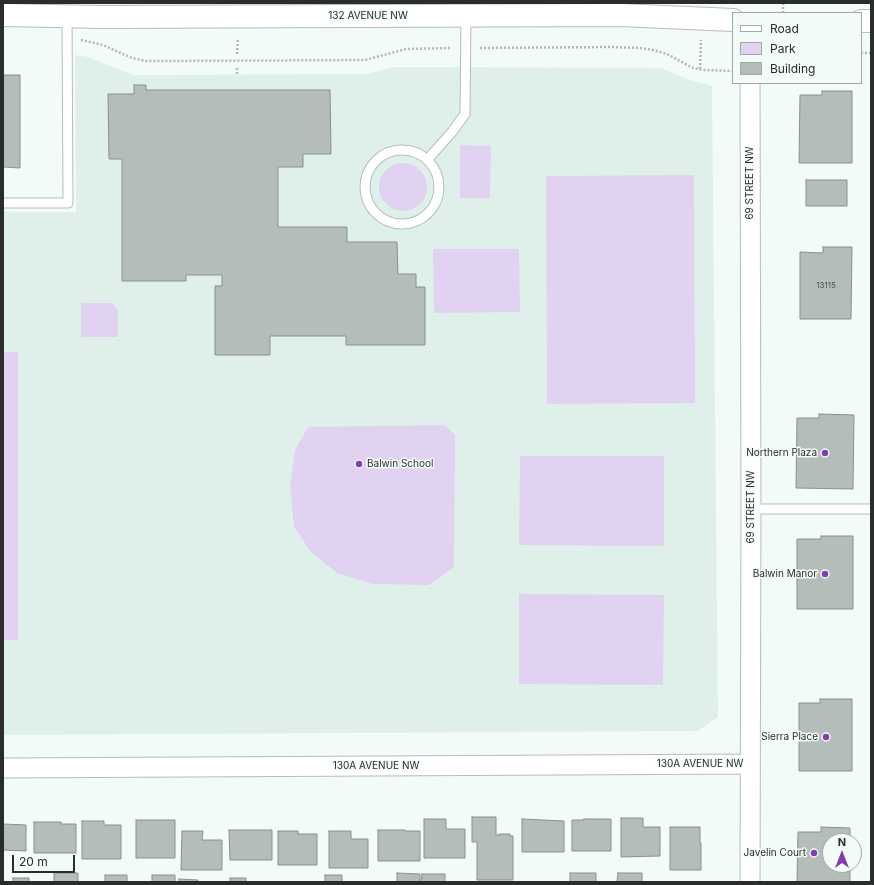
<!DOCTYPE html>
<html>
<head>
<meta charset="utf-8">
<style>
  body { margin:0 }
  #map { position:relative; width:874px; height:885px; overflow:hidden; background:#f3fbf8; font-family:Inter,sans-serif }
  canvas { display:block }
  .frame { position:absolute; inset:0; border:4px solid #2a2d2c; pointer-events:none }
  .legend { position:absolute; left:732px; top:12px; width:130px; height:72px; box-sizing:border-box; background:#f3fbf8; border:1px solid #a3a9a6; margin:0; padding:5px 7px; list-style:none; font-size:12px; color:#2a2d2c }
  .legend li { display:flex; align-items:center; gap:8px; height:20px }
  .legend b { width:20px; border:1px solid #a3a9a6 }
  .north { position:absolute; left:822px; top:833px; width:40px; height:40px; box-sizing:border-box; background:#f3fbf8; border:1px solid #a3a9a6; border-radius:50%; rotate:0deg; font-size:11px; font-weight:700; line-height:16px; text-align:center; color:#2a2d2c }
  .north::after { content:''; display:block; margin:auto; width:14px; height:18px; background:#843db0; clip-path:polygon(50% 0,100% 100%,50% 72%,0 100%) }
  .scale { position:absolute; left:12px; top:855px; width:63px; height:18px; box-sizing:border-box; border:2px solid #2a2d2c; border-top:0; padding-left:5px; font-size:12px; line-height:14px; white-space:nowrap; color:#2a2d2c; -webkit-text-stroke:3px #f3fbf8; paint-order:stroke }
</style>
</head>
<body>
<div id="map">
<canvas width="874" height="885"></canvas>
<div class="frame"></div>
<ul class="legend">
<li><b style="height:5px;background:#fff"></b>Road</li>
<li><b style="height:11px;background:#e2d2f1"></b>Park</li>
<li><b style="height:11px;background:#b5bdba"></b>Building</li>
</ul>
<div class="north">N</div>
<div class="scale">20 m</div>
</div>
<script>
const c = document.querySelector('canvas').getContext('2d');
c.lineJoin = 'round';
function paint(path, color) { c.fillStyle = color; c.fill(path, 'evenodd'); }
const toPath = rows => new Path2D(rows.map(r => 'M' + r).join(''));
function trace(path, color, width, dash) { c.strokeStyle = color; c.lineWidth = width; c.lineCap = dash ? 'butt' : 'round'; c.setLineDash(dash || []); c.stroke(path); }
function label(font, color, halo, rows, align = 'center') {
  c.font = font + ' Inter,sans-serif'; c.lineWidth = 3; c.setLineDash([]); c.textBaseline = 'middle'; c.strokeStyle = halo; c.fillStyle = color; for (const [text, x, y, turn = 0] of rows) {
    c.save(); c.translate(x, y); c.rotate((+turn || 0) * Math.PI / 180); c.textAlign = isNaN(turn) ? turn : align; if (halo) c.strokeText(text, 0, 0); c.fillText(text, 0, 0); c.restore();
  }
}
paint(toPath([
  [75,55,88,57,133,75,366,74,394,67,661,68,690,80,712,86,718,717,698,731,3,735,3,212,76,212]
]), '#dff0ea');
paint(toPath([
  [460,145,491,146,490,198,460,198],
  '379 187a24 24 0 1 1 48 0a24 24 0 1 1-48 0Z',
  [694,175,695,403,547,404,546,176],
  [433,249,519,249,520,312,434,313],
  [81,303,112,303,118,310,118,337,81,337],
  [3,352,18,352,18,640,3,640],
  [445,425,455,435,454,567,429,585,373,584,337,573,311,552,294,527,290,486,295,450,308,427],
  [520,456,664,456,664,546,519,545],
  [519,594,664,595,663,685,519,684]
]), '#e2d2f1');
const building = toPath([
  [3,75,20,75,20,168,3,167,3,75],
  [134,85,146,85,146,90,330,90,331,154,303,154,303,167,278,167,278,227,347,227,347,242,397,242,398,274,416,274,416,287,425,287,425,345,346,345,346,336,270,336,270,355,215,355,215,286,222,286,222,275,186,275,186,281,122,281,122,159,109,159,108,94,134,94,134,85],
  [822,91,852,91,852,163,799,163,800,95,822,95,822,91],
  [806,180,847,180,847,206,806,206,806,180],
  [823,247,852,247,851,319,800,319,800,252,823,253,823,247],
  [819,414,854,415,853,489,796,488,797,418,819,418,819,414],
  [821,536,853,536,853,609,797,609,797,539,821,539,821,536],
  [820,699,852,699,852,771,799,771,799,703,820,703,820,699],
  [472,817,496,817,496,835,499,835,499,834,510,834,510,836,513,836,513,880,477,880,477,842,472,842,472,817],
  [621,818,643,818,643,827,660,827,660,856,621,857,621,818],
  [424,819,446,819,446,829,465,829,465,858,424,858,424,819],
  [522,819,564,821,564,852,522,852,522,819],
  [584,819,611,819,611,851,572,851,572,820,584,820,584,819],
  [136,820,175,820,175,858,136,858,136,820],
  [82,821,104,821,104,825,121,825,121,859,82,859,82,821],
  [34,822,61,822,61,824,76,824,76,853,34,853,34,822],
  [3,824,26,825,26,851,3,850,3,824],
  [670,827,700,827,700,843,701,843,701,870,670,870,670,827],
  [821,827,850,828,850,841,830,841,830,865,850,865,850,882,797,882,798,832,821,832,821,827],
  [229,830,272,830,272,860,230,860,229,830],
  [378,830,405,830,405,831,420,831,420,861,378,861,378,830],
  [182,831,203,831,202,840,222,840,222,870,181,870,182,831],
  [278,831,298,831,298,834,317,834,317,865,278,865,278,831],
  [329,831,351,831,351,839,368,839,368,868,329,868,329,831],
  [54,873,78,873,78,882,54,882,54,873],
  [397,873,420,874,420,882,397,882,397,873],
  [570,873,596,873,596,882,570,882,570,873],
  [618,873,642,873,642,882,617,882,618,873],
  [422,874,445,874,445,882,421,882,422,874],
  [105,875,127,875,127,882,105,882,105,875],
  [152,875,175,875,175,882,152,882,152,875],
  [325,875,342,875,342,882,325,882,325,875],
  [13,878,29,878,29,882,13,882,13,878],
  [230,878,246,878,246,882,230,882,230,878],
  [179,879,198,880,198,882,179,882,179,879]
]);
paint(building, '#b5bdba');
trace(building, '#89908e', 1);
const service = toPath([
  '365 187a37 37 0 1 1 74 0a37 37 0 1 1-74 0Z',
  [427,160,452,132,465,114,466,16],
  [3,203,68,203,67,16],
  [751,509,871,509]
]);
const minor = toPath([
  [3,768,749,764],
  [750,882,751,509,750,83]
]);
const tertiary = toPath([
  [3,15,102,17,620,15,733,20],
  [861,21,871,21]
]);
trace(service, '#b6bdba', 11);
trace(minor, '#b6bdba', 21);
trace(tertiary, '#b6bdba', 24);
trace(toPath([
  [783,13,783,3],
  [81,40,103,45,132,58,146,61,162,61,365,60,406,49,451,48],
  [480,48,611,47,640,48,653,50,667,54,693,68,704,70,733,71],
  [861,53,871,53],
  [237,54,238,38],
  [237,68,237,75],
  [700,69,701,40]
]), '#b1b7b5', 2.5, [2, 2]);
trace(service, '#fff', 9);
trace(minor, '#fff', 19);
trace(tertiary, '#fff', 22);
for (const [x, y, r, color] of [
  [825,453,4,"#843db0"],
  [359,464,4,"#843db0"],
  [825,574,4,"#843db0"],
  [826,737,4,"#843db0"],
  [814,853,4,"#843db0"]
]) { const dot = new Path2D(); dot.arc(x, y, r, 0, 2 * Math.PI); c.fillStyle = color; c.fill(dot); trace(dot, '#f3fbf8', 1.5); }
label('8px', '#4d5150', null, [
  ["13115",826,286]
]);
label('10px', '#2a2d2c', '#f3fbf8', [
  ["132 AVENUE NW",368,16],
  ["69 STREET NW",750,183,-90],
  ["69 STREET NW",751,507,-90],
  ["130A AVENUE NW",700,764],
  ["130A AVENUE NW",376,766]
]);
label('10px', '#2a2d2c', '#f3fbf8', [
  ["Northern Plaza",817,453],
  ["Balwin School",367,464,"left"],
  ["Balwin Manor",817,574],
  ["Sierra Place",818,737],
  ["Javelin Court",806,853]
], 'right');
</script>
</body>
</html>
